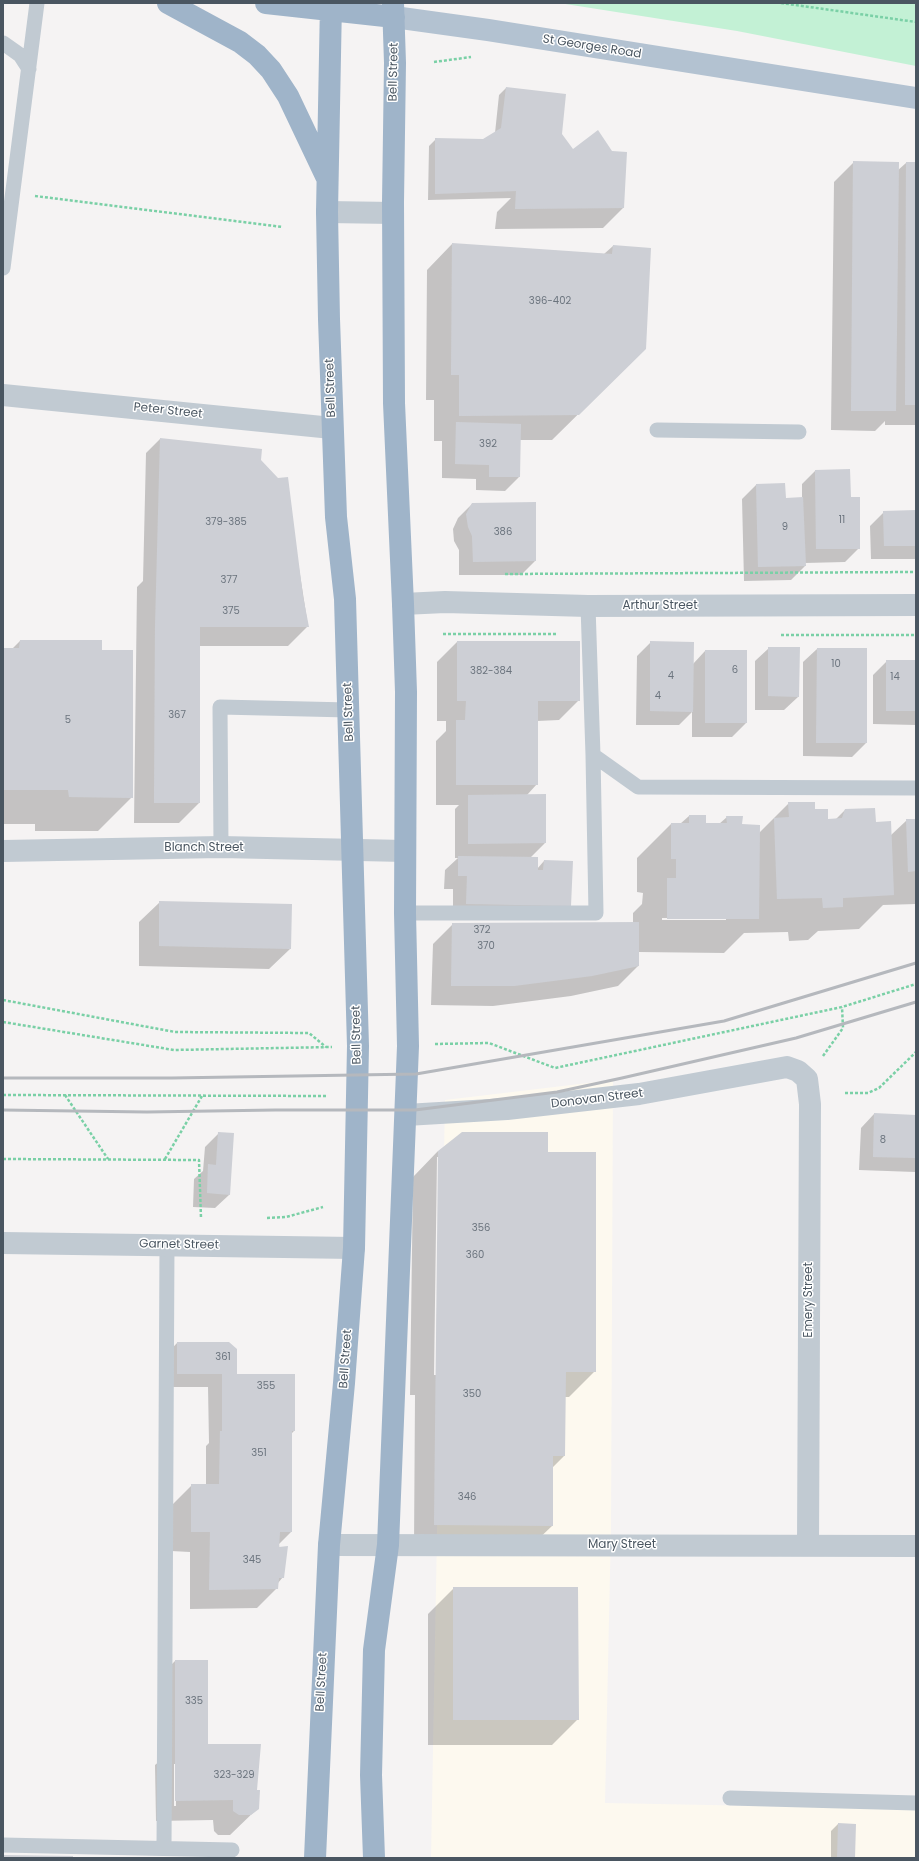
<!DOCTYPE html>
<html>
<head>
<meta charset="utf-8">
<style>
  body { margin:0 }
  #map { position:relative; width:919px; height:1861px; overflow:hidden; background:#f5f3f3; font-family:Poppins,sans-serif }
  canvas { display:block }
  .frame { position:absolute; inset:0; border:4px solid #4a5661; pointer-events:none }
</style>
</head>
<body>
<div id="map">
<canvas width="919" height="1861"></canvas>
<div class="frame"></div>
</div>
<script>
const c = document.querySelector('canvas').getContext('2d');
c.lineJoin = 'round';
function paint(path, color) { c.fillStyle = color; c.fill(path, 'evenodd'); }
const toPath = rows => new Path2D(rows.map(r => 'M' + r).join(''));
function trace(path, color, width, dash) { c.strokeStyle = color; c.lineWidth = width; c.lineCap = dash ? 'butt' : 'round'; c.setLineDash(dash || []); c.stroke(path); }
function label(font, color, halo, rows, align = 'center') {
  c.font = font + ' Poppins,sans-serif'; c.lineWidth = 3; c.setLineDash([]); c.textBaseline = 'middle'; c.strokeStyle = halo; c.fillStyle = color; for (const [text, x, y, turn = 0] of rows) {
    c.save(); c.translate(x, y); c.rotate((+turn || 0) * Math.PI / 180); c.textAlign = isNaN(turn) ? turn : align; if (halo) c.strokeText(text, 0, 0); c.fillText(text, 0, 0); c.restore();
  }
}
paint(toPath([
  [613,1080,611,1527,605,1803,916,1809,916,1858,431,1858,445,1100]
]), '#fdf9ef');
paint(toPath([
  [559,3,916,3,916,66,737,31]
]), '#c3f1d5');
paint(toPath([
  [506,88,573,151,623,208,603,228,495,229,497,212,511,198,428,200,429,146,436,139,483,140,495,133,499,95],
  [854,162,897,171,906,163,916,163,916,425,885,425,885,421,875,431,831,430,834,182],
  [452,244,604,254,613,246,650,249,621,372,552,440,520,440,519,477,505,491,476,490,476,479,442,478,442,441,434,441,434,400,426,400,427,270],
  [160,439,260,460,299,568,308,626,288,646,199,646,199,803,179,823,134,823,137,587,143,581,146,453],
  [815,471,850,498,859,548,845,562,805,563,805,566,791,580,744,581,742,499,756,485,785,499,802,498,802,484],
  [472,504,535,561,521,575,459,575,459,550,454,541,453,529,458,518],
  [916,511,916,559,871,559,870,526,884,512],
  [20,641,101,651,132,797,98,831,35,831,35,824,3,824,3,649,12,649],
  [457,642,579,700,559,720,537,721,537,784,527,795,545,843,530,858,537,869,544,861,570,906,453,917,453,889,444,889,445,870,458,858,455,858,455,809,459,805,436,805,436,741,446,731,446,721,437,721,437,662],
  [651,642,693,664,705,651,746,723,732,737,692,737,692,712,679,725,636,725,637,656],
  [769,648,798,697,784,710,755,710,755,661],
  [817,649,866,743,852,757,803,756,803,662],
  [887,661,916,661,916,725,873,724,873,675],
  [789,803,814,810,827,820,836,819,845,810,875,823,890,836,907,820,916,820,916,904,883,905,859,929,818,931,808,940,789,941,788,932,744,933,724,953,638,952,638,966,618,986,571,996,493,1006,431,1005,433,944,453,924,633,923,633,913,642,904,643,893,637,892,637,858,671,824,680,824,689,816,705,824,719,824,727,817,759,833],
  [662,918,726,918,726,920,662,920],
  [160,902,290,949,269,969,139,966,139,922],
  [874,1114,916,1116,915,1172,859,1170,861,1128],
  [219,1133,229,1195,215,1208,193,1207,194,1179,203,1171,205,1147],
  [438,1151,547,1153,595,1371,569,1397,565,1397,564,1456,552,1468,552,1526,531,1546,414,1545,415,1395,410,1395,413,1177],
  [437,1157,439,1157,436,1375,434,1375],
  [177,1343,236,1375,294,1431,291,1434,291,1532,279,1544,283,1577,278,1583,277,1588,257,1608,190,1609,190,1552,171,1551,172,1505,192,1485,206,1485,206,1446,209,1443,208,1387,164,1387,164,1357],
  [454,1588,578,1719,552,1745,428,1745,428,1614],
  [175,1661,207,1661,206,1745,256,1791,258,1808,230,1835,218,1835,214,1831,213,1820,156,1821,155,1765,162,1759,161,1675],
  [174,1764,176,1764,176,1806,174,1806],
  [838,1824,854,1858,831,1858,831,1831]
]), '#0003');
paint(toPath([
  [506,87,566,94,562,134,573,149,598,130,612,151,627,152,624,208,515,209,516,191,435,194,435,138,483,139,501,128],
  [853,161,899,162,896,411,851,411],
  [906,162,916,162,916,405,905,405],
  [452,243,612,254,613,245,651,248,646,349,579,415,459,416,459,375,451,375],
  [456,422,521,424,520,477,489,477,489,465,455,464],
  [160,438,262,449,261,460,278,478,288,477,303,596,309,627,200,627,200,803,154,803,155,627],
  [850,469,851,497,860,497,860,549,816,549,815,470],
  [785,483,786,498,803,497,806,566,758,567,756,484],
  [536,502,536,561,473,562,472,536,468,527,466,514,472,503],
  [916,510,916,546,884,546,883,511],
  [20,640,102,640,102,650,133,650,133,798,69,797,68,790,3,790,3,648,19,648],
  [457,641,580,641,580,701,538,701,538,785,456,785,456,720,465,720,466,701,457,701],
  [650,641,694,642,693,712,650,711],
  [768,647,800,647,799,697,768,696],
  [817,648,867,648,867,743,816,743],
  [705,650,747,650,747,723,705,723],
  [886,660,916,660,916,711,886,711],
  [546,794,546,843,468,844,468,795],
  [788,802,815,802,815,809,828,809,828,819,842,818,845,809,875,808,876,822,891,821,894,895,843,898,843,907,823,908,822,898,777,899,774,818,789,817],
  [689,815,706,815,706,823,727,823,726,816,743,816,742,824,760,825,759,919,667,919,667,878,676,878,676,859,671,859,671,823,689,823],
  [906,819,916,819,916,871,908,872],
  [458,856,538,857,538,870,543,870,544,860,573,861,571,906,466,904,467,876,458,876],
  [159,901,292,904,291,949,159,946],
  [639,922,639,966,592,976,514,986,451,986,452,923],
  [874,1113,916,1115,916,1158,873,1157],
  [218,1132,234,1133,230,1195,207,1193,208,1164,216,1165],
  [462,1132,548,1132,548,1152,596,1152,596,1372,566,1372,565,1456,553,1456,553,1526,434,1525,438,1151],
  [177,1342,229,1342,237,1349,237,1374,295,1374,295,1431,292,1431,292,1532,280,1532,279,1547,288,1546,284,1578,279,1578,278,1589,209,1590,210,1532,191,1532,191,1484,219,1484,220,1431,222,1431,222,1374,177,1374],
  [453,1587,578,1587,579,1720,453,1720],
  [175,1660,208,1660,208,1744,261,1744,257,1790,260,1790,259,1809,251,1815,239,1815,233,1811,233,1800,175,1801],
  [838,1823,856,1824,855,1858,837,1858],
  [3,1855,73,1856,73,1858,3,1858]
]), '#cdcfd5');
trace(toPath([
  [781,3,916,22],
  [434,62,471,57],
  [35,196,283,227],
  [505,574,916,572],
  [443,634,556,634],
  [781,635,916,635],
  [3,1000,175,1032,309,1033,326,1047],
  [3,1022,174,1050,332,1047],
  [435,1044,489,1043,555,1068,842,1007,916,984],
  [823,1056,843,1028,842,1007],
  [845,1093,868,1093,879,1088,916,1052],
  [3,1095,327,1096],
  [65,1095,108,1159],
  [3,1159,199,1160,201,1218],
  [165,1159,202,1096],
  [267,1218,286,1217,323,1207]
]), '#7ad0a6', 2.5, [3, 2]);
trace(toPath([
  [3,43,20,55,29,69],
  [3,268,37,3],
  [657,430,799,432],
  [588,606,593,755,638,787,916,788],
  [221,847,220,707,349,710],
  [405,913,596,913,593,755],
  [730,1798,916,1803],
  [3,1845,232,1850],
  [164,1848,167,1244]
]), '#c1cad2', 15);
trace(toPath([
  [327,212,393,213],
  [3,395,332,428],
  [403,604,445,602,588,606,916,605],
  [3,851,221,847,405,851],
  [406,1115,507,1109,639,1094,787,1067,798,1071,807,1079,810,1104,808,1545],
  [3,1243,354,1248],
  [329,1545,916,1546]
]), '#c1cad2', 22);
trace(toPath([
  [394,17,488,30,916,98]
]), '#b3c2d1', 22);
trace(toPath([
  [168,3,240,42,257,55,271,70,288,96,326,176],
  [266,3,394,17],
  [315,1858,329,1545,344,1383,354,1248,358,1046,345,599,336,517,329,319,327,212,331,3],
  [374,1858,371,1775,374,1650,388,1545,408,1046,405,913,406,692,403,604,394,403,393,202,395,63,393,3]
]), '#9fb4c9', 22);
trace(toPath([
  [3,1078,172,1078,416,1074,724,1021,916,963],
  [3,1110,147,1112,275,1110,415,1110,557,1092,622,1078,796,1038,916,1002]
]), '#b5b8bd', 3);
label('10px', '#6b747e', null, [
  ["396-402",550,301],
  ["392",488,444],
  ["11",842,520],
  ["379-385",226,522],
  ["9",785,527],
  ["386",503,532],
  ["377",229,580],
  ["375",231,611],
  ["10",836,664],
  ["6",735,670],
  ["382-384",491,671],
  ["4",671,676],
  ["14",895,677],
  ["4",658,696],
  ["367",177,715],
  ["5",68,720],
  ["372",482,930],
  ["370",486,946],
  ["8",883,1140],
  ["356",481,1228],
  ["360",475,1255],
  ["361",223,1357],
  ["355",266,1386],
  ["350",472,1394],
  ["351",259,1453],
  ["346",467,1497],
  ["345",252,1560],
  ["335",194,1701],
  ["323-329",234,1775]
]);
label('12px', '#4a5661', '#fff', [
  ["St Georges Road",592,47,9],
  ["Bell Street",394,72,-89],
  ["Bell Street",331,388,-92],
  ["Peter Street",168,411,6],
  ["Arthur Street",660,606],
  ["Bell Street",349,712,-92],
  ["Blanch Street",204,848],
  ["Bell Street",357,1035,-91],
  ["Donovan Street",597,1099,-7],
  ["Garnet Street",179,1245,1],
  ["Emery Street",809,1300,-90],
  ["Bell Street",346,1359,-86],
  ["Mary Street",622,1545],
  ["Bell Street",322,1682,-87]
]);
</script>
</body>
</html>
